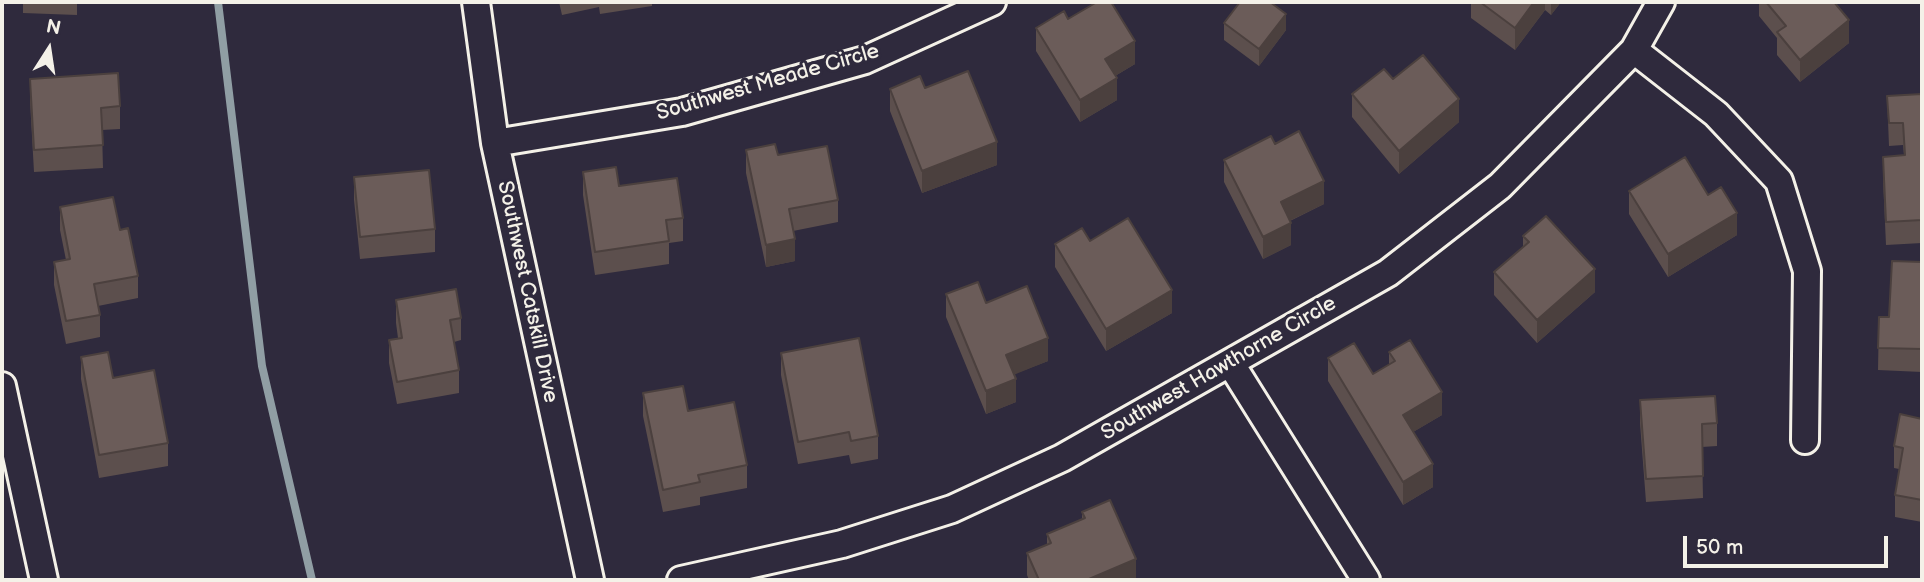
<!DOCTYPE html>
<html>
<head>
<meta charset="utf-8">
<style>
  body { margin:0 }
  #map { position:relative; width:1924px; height:582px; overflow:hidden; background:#2f2a3d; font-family:"Balsamiq Sans",sans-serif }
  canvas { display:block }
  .frame { position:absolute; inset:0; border:4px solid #f4f1e8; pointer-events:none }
  .north { position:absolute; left:14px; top:14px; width:70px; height:70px; -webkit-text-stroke:5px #2f2a3d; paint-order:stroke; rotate:12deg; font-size:19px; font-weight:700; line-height:28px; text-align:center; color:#f4f1e8 }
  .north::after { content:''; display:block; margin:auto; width:24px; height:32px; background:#f4f1e8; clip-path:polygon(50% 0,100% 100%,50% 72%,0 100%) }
  .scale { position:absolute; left:1683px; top:536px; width:205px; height:32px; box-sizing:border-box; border:4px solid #f4f1e8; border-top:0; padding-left:9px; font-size:21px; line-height:24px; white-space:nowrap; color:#f4f1e8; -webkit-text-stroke:5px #2f2a3d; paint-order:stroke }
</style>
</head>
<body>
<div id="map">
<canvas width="1924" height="582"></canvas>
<div class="frame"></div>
<div class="north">N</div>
<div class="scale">50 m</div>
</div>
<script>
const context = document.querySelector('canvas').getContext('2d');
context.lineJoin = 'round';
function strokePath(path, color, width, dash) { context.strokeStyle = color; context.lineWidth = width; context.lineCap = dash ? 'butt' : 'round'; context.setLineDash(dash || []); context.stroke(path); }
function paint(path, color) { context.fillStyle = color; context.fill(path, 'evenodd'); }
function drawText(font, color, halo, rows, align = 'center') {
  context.font = font + ' "Balsamiq Sans",sans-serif'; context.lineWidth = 6; context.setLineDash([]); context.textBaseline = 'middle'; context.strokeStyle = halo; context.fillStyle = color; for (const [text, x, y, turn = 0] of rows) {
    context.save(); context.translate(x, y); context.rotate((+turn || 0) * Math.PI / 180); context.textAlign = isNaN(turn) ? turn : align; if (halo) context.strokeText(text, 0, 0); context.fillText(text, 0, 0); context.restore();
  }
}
const stream = new Path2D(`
  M218,2L262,366L312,580`);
const street = new Path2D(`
  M476,2L495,143L590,580
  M1634,50L1716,114L1779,181L1807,271L1805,440
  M495,143L682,112L865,60L992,2
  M1231,364L1366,580
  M2,386L44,580
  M681,580L842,544L952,509L1062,458L1388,273L1500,186L1634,50L1661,2`);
const wall = new Path2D(`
  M23,2H77V15L23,13Z
  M559,2H652V6L600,14L599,7L562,15Z
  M1471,2H1561L1551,15L1545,10L1515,50L1471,18Z
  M1759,2H1834L1849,43L1800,82L1777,55V38L1759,16Z
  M1068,19L1135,64L1115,76L1117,100L1080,122L1036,51V28Z
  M1224,23L1286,30L1259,66L1224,40Z
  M30,79L120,106V129L102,130L103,168L34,172L30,101Z
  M1393,79L1459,122L1399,174L1352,117V94Z
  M925,88L997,165L922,193L890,111V89Z
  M1922,94V243L1886,245L1883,179V157L1904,155L1903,145L1889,146L1887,96Z
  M1275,144L1324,204L1290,221L1291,245L1263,259L1224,182V160Z
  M746,150L778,155L838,200V222L793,231L795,261L766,267L746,173Z
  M583,172L619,186L683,218V241L669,243V264L595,275L583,195Z
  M354,177L435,229V252L360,259L354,200Z
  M1629,191L1708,195L1737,235L1668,277L1629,214Z
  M60,207L120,230L138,276V298L98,306L100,315V337L66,344L54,285V262L66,260L60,230Z
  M1523,236L1595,292L1537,343L1494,295V272L1523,247Z
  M1090,241L1172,313L1106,351L1055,267V244Z
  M1922,262V372L1878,370L1879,317H1889Z
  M946,294L986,303L1048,361L1014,374L1016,402L986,414L946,317Z
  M396,300L461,318V340L454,342L459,370V393L397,404L389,363V340L398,338L396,323Z
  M1389,352L1442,415L1413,432L1433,487L1403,505L1328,381V358L1373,374L1389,365Z
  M781,353L878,436V459L851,464L849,455L798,464L781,375Z
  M81,357L113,378L168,443V466L99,478L81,379Z
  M643,393L688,411L747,465V488L700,497V505L663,512L643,416Z
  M1640,400L1717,423V446L1702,447L1703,498L1646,502L1640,423Z
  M1922,419V522L1895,517V495L1899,469L1894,468V446Z
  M1082,512L1136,580H1029L1027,575V553L1047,545V534L1082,519Z`);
const shadedWall = new Path2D(`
  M1534,2H1545V10L1515,50V28Z
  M1551,2H1561L1551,15Z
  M1286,14V30L1259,66V49Z
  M1849,20V43L1800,82V60Z
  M1135,41V64L1105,82V59Z
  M1117,78V100L1080,122V100Z
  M1459,99V122L1399,174V151Z
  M997,142V165L922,193V171Z
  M1324,181V204L1281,225V202Z
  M1737,213V235L1668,277V254Z
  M1291,223V245L1263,259V237Z
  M795,239V261L766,267V245Z
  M1595,269V292L1537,343V320Z
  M1172,290V313L1106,351V329Z
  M1048,338V361L1006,378V355Z
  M1016,379V402L986,414V391Z
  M1442,392V415L1403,438V415Z
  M1433,464V487L1403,505V482Z
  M1136,559V580H1089V579Z`);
const building = new Path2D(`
  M1097,2H1111L1135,41L1105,59L1117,78L1080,100L1036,28L1064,11L1068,19Z
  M1240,2H1270L1286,14L1259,49L1224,23Z
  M1480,2H1534L1515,28Z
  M1766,2H1834L1849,20L1800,60L1777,32L1786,26Z
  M1423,55L1459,99L1399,151L1352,94L1384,69L1393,79Z
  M968,71L997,142L922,171L890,89L920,76L925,88Z
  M118,73L120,106L101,108L103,145L34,150L30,79Z
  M1922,94V220L1886,222L1883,157L1905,155L1903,123H1889L1887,96Z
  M1299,131L1324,181L1281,202L1291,223L1263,237L1224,160L1271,136L1275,144Z
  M775,144L778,155L827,146L838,200L789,209L795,239L766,245L746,150Z
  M1685,157L1708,195L1721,187L1737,213L1668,254L1629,191Z
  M616,167L619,186L677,178L683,218L666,220L669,241L595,252L583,172Z
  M429,170L435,229L360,237L354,177Z
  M113,197L120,230L128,228L138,276L94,284L100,315L66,321L54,262L70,259L60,207Z
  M1546,216L1595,269L1537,320L1494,272L1529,242L1523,236Z
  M1128,218L1172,290L1106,329L1055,244L1082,228L1090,241Z
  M1892,261L1922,262V349L1878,348L1879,317H1889Z
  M978,282L986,303L1027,286L1048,338L1006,355L1016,379L986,391L946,294Z
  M456,289L461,318L450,320L459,370L397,382L389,340L402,338L396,300Z
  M859,338L878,436L851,441L849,432L798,442L781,353Z
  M1410,340L1442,392L1403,415L1433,464L1403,482L1328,358L1354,343L1373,374L1395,361L1389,352Z
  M108,352L113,378L154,370L168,443L99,455L81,357Z
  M683,386L688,411L734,402L747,465L698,475L700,482L663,490L643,393Z
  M1715,396L1717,423L1702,424L1703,476L1646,479L1640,400Z
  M1900,414L1922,419V500L1895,495L1903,448L1894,446Z
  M1110,500L1136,559L1089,579V580H1039L1027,553L1051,543L1047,534L1085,518L1082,512Z`);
const streetNames = [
  ["Southwest Meade Circle",768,83,-16],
  ["Southwest Catskill Drive",527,292,78],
  ["Southwest Hawthorne Circle",1219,369,-30]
];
strokePath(stream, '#909ea4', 8);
strokePath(street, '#f4f1e8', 32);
strokePath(street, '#2f2a3d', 26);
paint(wall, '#5c4f4d');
paint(shadedWall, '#4b403e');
paint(building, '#6b5c59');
strokePath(building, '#4b403e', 2);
drawText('21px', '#f4f1e8', '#2f2a3d', streetNames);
</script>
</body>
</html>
